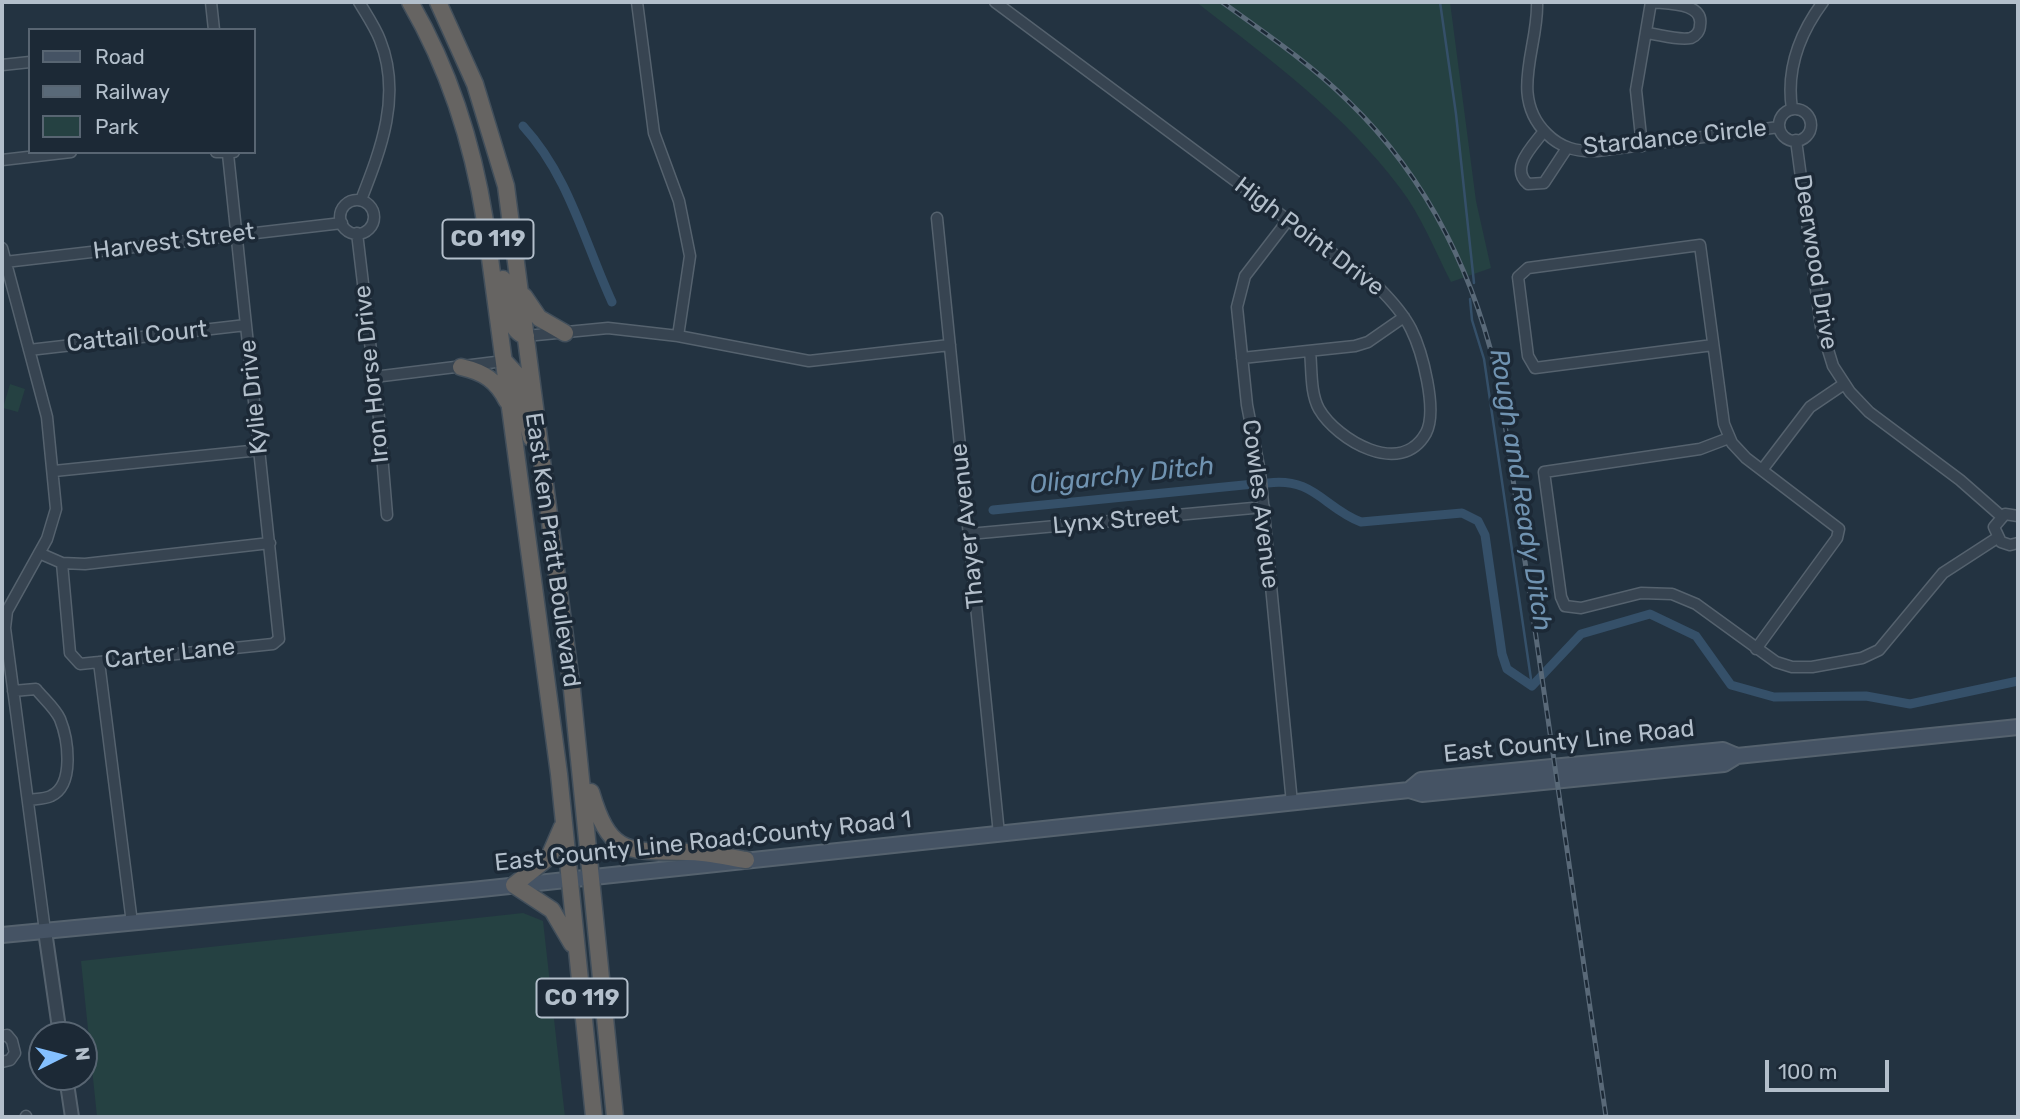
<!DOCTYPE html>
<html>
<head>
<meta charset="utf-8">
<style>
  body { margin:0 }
  #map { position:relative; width:2020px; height:1119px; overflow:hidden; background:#233341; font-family:Rubik,sans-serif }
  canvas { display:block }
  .frame { position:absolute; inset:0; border:4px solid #b3bfcb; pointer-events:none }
  .legend { position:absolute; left:28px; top:28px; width:228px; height:126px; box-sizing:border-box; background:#1c2936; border:2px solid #586572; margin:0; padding:9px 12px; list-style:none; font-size:21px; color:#b3bfcb }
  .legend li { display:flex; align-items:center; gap:14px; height:35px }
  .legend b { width:35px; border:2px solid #586572 }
  .north { position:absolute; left:28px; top:1021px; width:70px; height:70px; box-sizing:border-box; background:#1c2936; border:2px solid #586572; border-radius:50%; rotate:84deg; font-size:19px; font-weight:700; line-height:28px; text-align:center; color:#b3bfcb }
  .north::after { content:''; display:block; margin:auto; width:24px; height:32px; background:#84c0ff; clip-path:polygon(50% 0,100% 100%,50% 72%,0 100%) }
  .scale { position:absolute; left:1765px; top:1060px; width:124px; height:32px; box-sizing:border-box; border:4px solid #b3bfcb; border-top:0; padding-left:9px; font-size:21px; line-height:24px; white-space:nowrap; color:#b3bfcb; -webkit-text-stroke:5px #1c2936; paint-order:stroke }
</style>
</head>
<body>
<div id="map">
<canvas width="2020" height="1119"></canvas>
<div class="frame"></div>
<ul class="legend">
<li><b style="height:9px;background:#455364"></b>Road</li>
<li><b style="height:9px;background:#596978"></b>Railway</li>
<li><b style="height:19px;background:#254142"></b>Park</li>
</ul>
<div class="north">N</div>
<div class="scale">100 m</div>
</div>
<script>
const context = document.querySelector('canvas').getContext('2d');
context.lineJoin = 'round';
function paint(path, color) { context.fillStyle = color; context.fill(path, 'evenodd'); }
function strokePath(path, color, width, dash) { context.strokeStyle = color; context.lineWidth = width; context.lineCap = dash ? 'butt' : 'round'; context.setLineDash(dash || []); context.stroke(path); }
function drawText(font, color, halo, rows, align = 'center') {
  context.font = font + ' Rubik,sans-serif'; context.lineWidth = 7; context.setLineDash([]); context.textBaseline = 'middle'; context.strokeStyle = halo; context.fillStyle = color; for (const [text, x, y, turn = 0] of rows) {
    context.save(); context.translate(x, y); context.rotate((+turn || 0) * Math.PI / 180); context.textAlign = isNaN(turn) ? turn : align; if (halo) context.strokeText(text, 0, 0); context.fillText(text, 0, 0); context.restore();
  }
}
const green = new Path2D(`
  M1196,2H1450L1476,201L1491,268L1451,282C1435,251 1421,215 1400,188C1345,114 1268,58 1196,2Z
  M10,384L25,389L18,412L3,408Z
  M523,913L543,921L565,1117H97L81,961Z`);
const stream = new Path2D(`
  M1440,2L1456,114L1474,283
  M1470,299L1472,320L1484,359L1532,686`);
const canal = new Path2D(`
  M523,126C569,176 584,241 612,302
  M1268,483C1314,477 1324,508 1361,522L1462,513L1478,521L1485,535L1502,654L1507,669L1532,686L1581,634L1650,614L1696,636L1731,685L1774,697L1866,696L1910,704L2018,681
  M993,510L1254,484`);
const minor = new Path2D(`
  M211,2L214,30
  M359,2C366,14 375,27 380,40C402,95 381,149 361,200
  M637,2L654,133L679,201L690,256L678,336
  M995,2L1378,287C1390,299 1403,313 1411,329C1422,351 1438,410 1426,433C1401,478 1337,440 1319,409C1310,393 1312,369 1310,351
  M1537,2C1539,47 1508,96 1547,134C1561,148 1577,152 1597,151L1779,127
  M1646,33C1658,34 1678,41 1691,38C1696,36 1700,31 1700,25C1704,2 1666,4 1651,2
  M2,65L30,62
  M1792,109C1786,70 1800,33 1823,2
  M1779 125a16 16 0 1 1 32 0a16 16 0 1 1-32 0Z
  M1544,131C1533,146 1509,168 1528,184L1544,183L1567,148
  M1796,140L1821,327L1833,366L1850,392L1869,412L1960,480L2001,516
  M1642,146L1636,90L1651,2
  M216,152H234
  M2,160L71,152
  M340 217a17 17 0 1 1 34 0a17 17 0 1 1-34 0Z
  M937,218L999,834
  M1288,220L1245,276L1237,307L1247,405L1260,472L1292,803
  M357,233L379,418L387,515
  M2,248L47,417L56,509L47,539L7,611L5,628L45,931
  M5,262L342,223
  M526,336L608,328L678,336L809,361L950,345
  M1713,345L1535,368L1528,356L1518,277L1528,268L1700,245L1724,424L1732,443L1746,458L1839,529L1837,538L1756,649
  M29,350L246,325
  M1242,358L1355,346L1368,342L1404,317
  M374,377L504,361
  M1729,438L1700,449L1544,472L1561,597L1565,606L1581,608L1641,593L1672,594L1696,604L1776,662L1792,667H1812L1862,658L1879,650L1943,573L1997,538
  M1762,470L1810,407L1844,384
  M54,471L260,450
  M2018,516L2005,514L1994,527L2001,542L2010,545L2018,543
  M969,534L1264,507
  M39,553L62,563L85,564L270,543
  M62,563L70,653L80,664L273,644L279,639L228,154
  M99,662L132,923
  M13,691L36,689C43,698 55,708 60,719C68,739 75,785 51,796C45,799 35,799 29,800
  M2,1036L7,1035L12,1041L15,1053L10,1060L2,1062
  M26,1116V1117`);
const tertiary = new Path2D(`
  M45,931L60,1035
  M66,1077L72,1117`);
const secondary = new Path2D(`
  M1409,790L1421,780L1723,750L1737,756
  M2,935L472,890L1409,790L1422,794L1724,764L1737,756L2018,727`);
const trunk = new Path2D(`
  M410,2C449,69 473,145 485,221L559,774L594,1117
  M438,2L475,84L506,186L572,690L615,1117
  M503,279C506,296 506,331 526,336
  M524,296L539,318L565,333
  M505,362L516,374L531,438
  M461,367C484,372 497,381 507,401
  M591,792C610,856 627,851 687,852C707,852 727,857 746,860
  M562,827L549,857L514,885L552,910L572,944`);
const rail = new Path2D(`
  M1222,2C1265,33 1311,64 1348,101C1429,179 1478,281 1500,390L1606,1117`);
const shields = [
  [488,239,91],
  [582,998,91]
];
const shieldNames = [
  ["CO 119",488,239],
  ["CO 119",582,998]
];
const streetNames = [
  ["Stardance Circle",1675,138,-6],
  ["High Point Drive",1309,237,37],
  ["Harvest Street",174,242,-7],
  ["Deerwood Drive",1815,262,81],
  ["Cattail Court",137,337,-6],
  ["Iron Horse Drive",372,374,-96],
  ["Kylie Drive",254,397,-96],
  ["Cowles Avenue",1260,504,83],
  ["Lynx Street",1116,521,-5],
  ["Thayer Avenue",968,526,-96],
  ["East Ken Pratt Boulevard",552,550,82],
  ["Carter Lane",170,654,-6],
  ["East County Line Road",1569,742,-6],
  ["East County Line Road;County Road 1",703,842,-6]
];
const waterNames = [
  ["Oligarchy Ditch",1122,476,-6],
  ["Rough and Ready Ditch",1520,490,81]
];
paint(green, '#254142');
strokePath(stream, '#355069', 2.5);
strokePath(canal, '#355069', 9);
strokePath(minor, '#55626e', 13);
strokePath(tertiary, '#55626e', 16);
strokePath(secondary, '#55626e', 18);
strokePath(trunk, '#424f5b', 19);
strokePath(minor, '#374451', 10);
strokePath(tertiary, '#374451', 12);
strokePath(secondary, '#455364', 14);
strokePath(trunk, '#666462', 16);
strokePath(rail, '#596978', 5);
strokePath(rail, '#1c2936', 2.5, [8]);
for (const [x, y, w] of shields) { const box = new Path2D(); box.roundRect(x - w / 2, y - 19.5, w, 39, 5); context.fillStyle = '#1c2936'; context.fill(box); strokePath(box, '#b3bfcb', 2); }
drawText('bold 23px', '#b3bfcb', null, shieldNames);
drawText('24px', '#b3bfcb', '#1c2936', streetNames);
drawText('italic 26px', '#7093b1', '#1c2936', waterNames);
</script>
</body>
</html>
